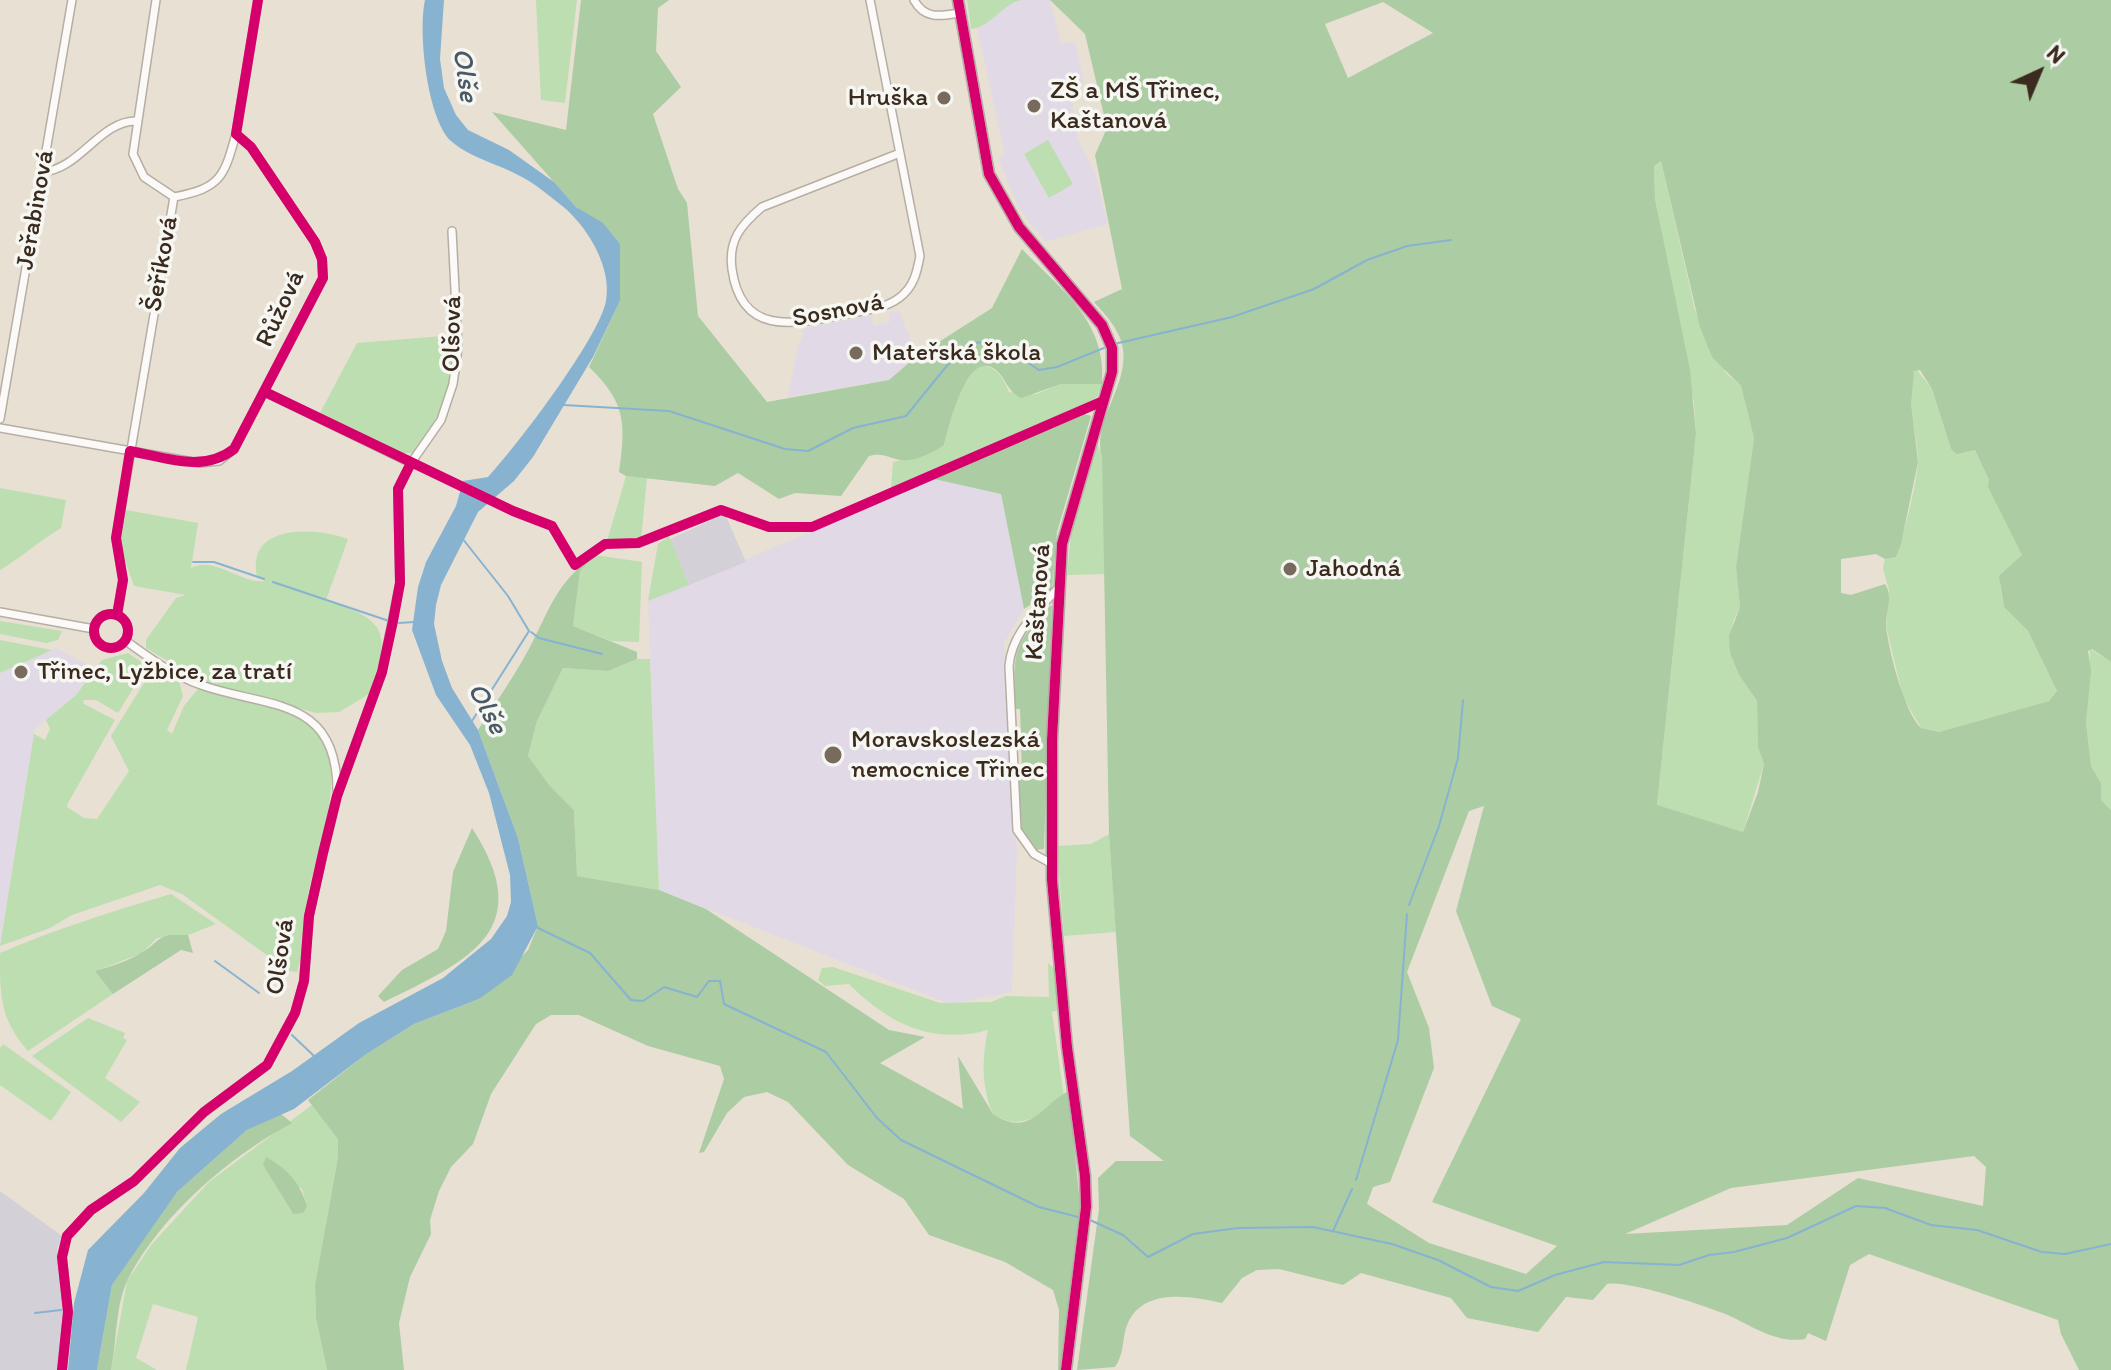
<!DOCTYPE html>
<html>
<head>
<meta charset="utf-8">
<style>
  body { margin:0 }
  #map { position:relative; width:2111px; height:1370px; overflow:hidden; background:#e8e0d2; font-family:Itim,sans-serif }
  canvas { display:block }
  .north { position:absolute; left:1999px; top:32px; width:80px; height:80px; -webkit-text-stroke:6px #f6f6f2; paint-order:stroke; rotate:44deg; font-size:22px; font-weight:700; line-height:32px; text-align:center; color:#3b2a1e }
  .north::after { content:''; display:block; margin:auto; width:28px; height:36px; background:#3b2a1e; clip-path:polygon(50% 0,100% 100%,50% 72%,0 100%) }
</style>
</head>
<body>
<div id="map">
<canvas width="2111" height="1370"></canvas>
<div class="north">N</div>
</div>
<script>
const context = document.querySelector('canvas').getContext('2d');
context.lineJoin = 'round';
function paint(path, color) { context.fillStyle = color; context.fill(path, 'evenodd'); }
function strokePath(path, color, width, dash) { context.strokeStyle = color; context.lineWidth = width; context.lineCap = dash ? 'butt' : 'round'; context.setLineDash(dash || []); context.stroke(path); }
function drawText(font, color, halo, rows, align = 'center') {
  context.font = font + ' Itim,sans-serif'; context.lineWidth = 7; context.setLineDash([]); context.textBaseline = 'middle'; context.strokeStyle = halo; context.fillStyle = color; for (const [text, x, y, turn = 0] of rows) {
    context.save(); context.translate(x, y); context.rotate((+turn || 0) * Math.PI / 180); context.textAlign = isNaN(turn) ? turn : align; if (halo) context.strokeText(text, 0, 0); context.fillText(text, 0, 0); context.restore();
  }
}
const built = new Path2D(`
  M1021,0H1050L1061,43L1075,42L1084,83L1070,87L1078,140L1095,172L1108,224L1045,242L1018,207L998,158L1005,156L977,28L1008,3Z
  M899,311L917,356L889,380L788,397L797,351L805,328L871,315L874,326L890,322L889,312Z
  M934,479L1001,494L1024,609L1004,643L1017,852L1012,992L950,1004L659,890L648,601Z
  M56,648L93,668L76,695L35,729L0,943V673Z`);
const industrial = new Path2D(`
  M725,514L746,562L689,585L670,539Z
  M0,1191L62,1236L57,1249L66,1316L57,1370H0Z`);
const green = new Path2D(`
  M536,0H577L565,103L541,100Z
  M967,0H1021C1001,5 991,27 971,29Z
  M1048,140L1073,184L1049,198L1024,154Z
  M1661,161L1695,310L1726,373L1741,386L1754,438L1736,567L1740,607L1733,622L1730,653L1739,675L1757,701L1758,746L1764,764L1743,832L1657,806L1696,434L1694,403L1655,198L1654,166Z
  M455,335C455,381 441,417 415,453H402L319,415L357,343Z
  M982,365C998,368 1003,378 1009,392L1036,394L1061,384H1102L1097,397L1083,407L891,488L893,462L931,453L944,445C951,422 960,376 982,365Z
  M1916,369L1932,389L1951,449L1961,453L1975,450L1989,480V487L2022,554L2000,585L2004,607L2028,631L2057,691L2049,701L1939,732L1921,728L1903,697L1886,626L1889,590L1883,568L1885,559L1896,557C1904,533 1917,485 1918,460C1918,437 1903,387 1916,369Z
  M1097,443L1102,458L1107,574L1067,575L1071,533Z
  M626,476L647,478L641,539L607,541Z
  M0,488L66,500L61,528C39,541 22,557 0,570Z
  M126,510L198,523L191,568C213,555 241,584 265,581L257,576C246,523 316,527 348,539L326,600C389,621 391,633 369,694L339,712L316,713L203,682L146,648V640L176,598L186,595L134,586L120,546Z
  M669,536L689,585L648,601L658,544Z
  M595,555L642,562L639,642L611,641L573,626L580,571Z
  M0,621L62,631L58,640L46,643L0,634Z
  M0,640L52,650L0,673Z
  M2090,649L2111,662V810L2101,800V783L2091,766L2086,722Z
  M128,653L144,664L145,669L118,713L96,700H83L84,704L115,720L68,803L67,807L84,818L97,819L129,771L111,736L154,667L179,681L183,696L167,730L172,734L184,706L198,689C228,696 260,700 288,711C359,736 324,831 311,881C303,911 307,944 297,972L289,971L182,894L160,885L72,915L50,928L0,946L34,734L45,740L50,729L46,720L76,695L102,660Z
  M637,659H650L659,890L577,876L574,810L550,786L528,756L537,721L563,668L608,671Z
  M1109,834L1116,932L1064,936L1057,846L1091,844Z
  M171,894L216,924L188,935L157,938L142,953L96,971L113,994L28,1051C0,1018 0,998 0,953C56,929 113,911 171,894Z
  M1048,963L1054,968L1058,1010L1052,1012L1064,1097C1042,1115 1020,1132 993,1114C981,1086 982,1058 988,1030C932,1045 889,1024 849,984L825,986L818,980L822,968L833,967L940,1003L991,1002L1006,996L1049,997Z
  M88,1018L125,1033L123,1038L127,1040L105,1078L140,1102L121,1122L32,1056Z
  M3,1044L71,1092L51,1121L0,1085V1048Z
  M312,1105L338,1138V1157L315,1285L316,1318L327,1370H186L198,1317L153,1304L136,1358L157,1370H111L127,1281L151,1245L209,1182ZM263,1165L302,1189L307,1206L293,1214Z`);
const forest = new Path2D(`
  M581,0H669L658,8L656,51L681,87L653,114L678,189L687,203L698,316L767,402L889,380L917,356L992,308L1022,249C1062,291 1107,321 1102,384H1061L1021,398C1005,390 1005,373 991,367C965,355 949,428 944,445C933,453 914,462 901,460C888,458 883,452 869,456L841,496L795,493L779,499L738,473L715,486L626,476L619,472C626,423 626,403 589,367L620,301V244L576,207L492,112L566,130Z
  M1050,0H2111V662L2092,649L2088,651L2091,671L2086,722L2091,766L2101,783V800L2111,810V1370H2079L2061,1334L2058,1320L1869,1254L1850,1265L1826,1341L1808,1333L1805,1339C1777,1344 1752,1326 1728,1315C1705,1306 1629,1280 1607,1284L1593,1300L1566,1297L1538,1332L1467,1318L1451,1298L1361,1273L1343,1285L1279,1269L1257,1270L1242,1278L1222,1303C1191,1296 1142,1287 1127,1325C1122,1339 1124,1355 1115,1367L1077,1370L1099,1209L1098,1178L1116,1161H1164L1130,1136L1109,834L1102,458C1091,420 1132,383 1122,344C1118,328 1105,314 1094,302L1122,289L1095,155L1107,128L1085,34ZM1383,2L1433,33L1348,78L1325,24ZM1661,161L1700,327L1712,357L1741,386L1754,438L1736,567L1740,607L1729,636L1730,653L1739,675L1757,701L1758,747L1764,764L1758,792L1743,832L1657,805L1696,434L1690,370L1655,199L1654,166ZM1920,370L1932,389L1951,449L1957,454L1975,450L1989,480L1988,487L2022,555L1999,576L2004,607L2028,631L2057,691L2049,701L1939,732L1921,728C1904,712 1889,651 1886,627C1885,613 1894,597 1885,584L1851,595L1841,593V559L1876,554L1885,559L1896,557L1901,544L1918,462L1911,403L1914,371ZM1484,806L1456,911L1492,1006L1521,1019L1432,1202L1557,1246L1526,1274L1429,1243L1367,1204L1373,1187L1390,1182L1434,1068L1429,1028L1407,972L1469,811ZM1974,1156L1986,1167L1983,1206L1858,1178L1787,1225L1625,1234L1731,1188Z
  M1084,414L1091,416L1057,532L1052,590L1024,609L1001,494L934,479Z
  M595,555L580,571L573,626L637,652V659L608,671L563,668L537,721L528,756L550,786L574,810L577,876L659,890L706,909L889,1030L925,1037L880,1063L963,1109L958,1056L993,1114C1031,1139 1043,1103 1069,1091L1080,1205L1063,1370H1058L1059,1310L1053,1290L1005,1262L929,1235L904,1199L848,1165L788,1102L767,1092L744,1097L727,1113L704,1152L699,1153L724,1079L720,1066L648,1046L579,1015H551L536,1024L491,1094L473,1144L451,1167L439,1191L430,1220L431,1234L410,1277L399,1323L404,1370H327L316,1318L315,1285L338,1157V1139L308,1100L365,1055L414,1024L479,999L528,950L538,926L518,838L478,730C496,702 516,674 531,645C551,606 557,582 595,555Z
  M1049,606H1052L1044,849L1036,850L1022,831L1017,774H1022L1020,709H1015C1014,653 1011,648 1049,606Z
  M472,828C538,930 470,960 384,1002L378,996L402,970L438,949L446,931L453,872Z
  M171,935H188L193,953L181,950L113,994L95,971C112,966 129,961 144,951C155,945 157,937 171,935Z
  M281,1114L292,1123C229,1157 161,1215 128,1279C115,1306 117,1341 111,1370H97L112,1285L153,1222L177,1192L247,1130Z
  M266,1157C288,1169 300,1183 307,1206L303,1213L293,1214L290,1209L263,1165Z`);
const water = new Path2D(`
  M425,0H444L440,59L444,88L456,115L468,130L509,150L554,182L576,207L603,223L620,244V301L593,357L533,457L514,481L478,512L441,585L436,605L434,624L442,661L452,688L478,730L518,838L538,926L512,975L479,999L414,1024L365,1055L294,1109L247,1130L177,1192L112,1285L97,1370H68L74,1303L88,1250L144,1193L180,1148L221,1114L292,1071L359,1023L443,978L491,939L507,916L511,902L510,875L489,793L470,745L436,695L412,630L418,587L426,562L456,506L463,481L488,477C516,447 599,338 606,301C612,268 589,230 566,209C552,198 537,185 522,177C499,164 470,158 451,141C427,118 418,32 425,0Z`);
const stream = new Path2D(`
  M1114,344L1232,317L1314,289L1367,260L1407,246L1451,240
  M564,405L669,411L785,449L808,451L853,428L906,416L954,357L974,343L996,341L1039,370L1057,367L1104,348
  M462,538L508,596L529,631L472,721
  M193,562H214L264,579
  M273,582L389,621
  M399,623L414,622
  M531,632L539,638L602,654
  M1409,905L1439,826L1458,758L1463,700
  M536,927L590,953L631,1000L643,1001L664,987L697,997L709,981H720L724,1004L826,1052L877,1118L901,1140L1039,1207L1078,1217
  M215,961L259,993
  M292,1035L314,1056
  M1356,1180L1398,1040L1407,914
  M1090,1220L1123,1235L1148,1257L1193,1234L1238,1228L1313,1227L1392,1244L1438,1260L1491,1287L1518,1291L1555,1275L1604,1262L1679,1265L1709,1255L1734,1252L1787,1238L1856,1206L1885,1208L1931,1225L1977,1230L2042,1252L2065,1254L2111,1244
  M1333,1231L1352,1189
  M35,1313L61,1310`);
const street = new Path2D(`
  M870,0L920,256C917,272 914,287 899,298C883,310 860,311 841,315C791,325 741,335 732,269C728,240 741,225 762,207L900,153
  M914,0C925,20 941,16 960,13
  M42,172C79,170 99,122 135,121
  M174,197C221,188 224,177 236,134
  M265,392L411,463
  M0,419L72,0
  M0,428L199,463L219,461L234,449L323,278L322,259L315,242L251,147L236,134L258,0
  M0,612L94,629
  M94 631a17 17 0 1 1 34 0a17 17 0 1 1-34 0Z
  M117,615L123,580L116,538L174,197L144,177L133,154L156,0
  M126,641C148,657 174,676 201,685C266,708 337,696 337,790
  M1052,864L1034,854L1017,830L1009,666C1012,632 1037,612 1059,587
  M62,1370L68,1312L62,1257L67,1236L91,1210L134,1181L204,1112L267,1065L295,1013L304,981L309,916L323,853L337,796L382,672L400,583L398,489L411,463L441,420L453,384L458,348L452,231`);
const secondary = new Path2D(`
  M958,0L989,174L1019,227L1102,325L1112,348V372L1062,544L1052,740V880L1067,1047L1085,1176L1086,1207L1066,1370`);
const cycleway = new Path2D(`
  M958,0L989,174L1019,227L1102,325L1112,348V372L1062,544L1052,740V880L1067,1047L1085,1176L1086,1207L1066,1370
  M265,392L513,511L552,526L575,565L605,544L638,543L721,510L769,527H812L1103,401
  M94 631a17 17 0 1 1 34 0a17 17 0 1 1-34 0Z
  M117,615L123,580L116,538L130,451C167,458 203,473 234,449L323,278L322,259L315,242L251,147L236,134L258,0
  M62,1370L68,1312L62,1257L67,1236L91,1210L134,1181L204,1112L267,1065L295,1013L304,981L309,916L323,853L337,796L382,672L393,621L400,583L398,489L411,463`);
const markers = [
  [944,98,8,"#786a5d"],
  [1034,106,8,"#786a5d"],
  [856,353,8,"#786a5d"],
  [1290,569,8,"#786a5d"],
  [21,672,8,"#786a5d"],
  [833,755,10,"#786a5d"]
];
const poiNames = [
  ["ZŠ a MŠ Třinec,",1050,91],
  ["Kaštanová",1050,121],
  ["Hruška",928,98,"right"],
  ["Mateřská škola",872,353],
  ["Jahodná",1306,569],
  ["Třinec, Lyžbice, za tratí",37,672],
  ["Moravskoslezská",851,740],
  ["nemocnice Třinec",851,770]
];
const streetNames = [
  ["Jeřabinová",36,210,-80],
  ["Šeříková",162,264,-80],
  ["Růžová",281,309,-65],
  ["Sosnová",838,311,-11],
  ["Olšová",453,334,-89],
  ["Kaštanová",1039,602,-86],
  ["Olšová",281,957,-82]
];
const waterNames = [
  ["Olše",464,75,82],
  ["Olše",486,709,62]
];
paint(built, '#e1dae6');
paint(industrial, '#d3d0d8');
paint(green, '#bcdeb1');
paint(forest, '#accca4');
paint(water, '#87b3d1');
strokePath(stream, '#87b3d1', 2);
strokePath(street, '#b5aea4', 10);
strokePath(secondary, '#b5aea4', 13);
strokePath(street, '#fcfaf8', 7);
strokePath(secondary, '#f6f2ed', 10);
strokePath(cycleway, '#d6006c', 10);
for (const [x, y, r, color] of markers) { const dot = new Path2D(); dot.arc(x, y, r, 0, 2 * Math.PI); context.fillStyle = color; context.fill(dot); strokePath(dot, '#f6f6f2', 3); }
drawText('26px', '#3b2a1e', '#f6f6f2', poiNames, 'left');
drawText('26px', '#3b2a1e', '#f6f6f2', streetNames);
drawText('italic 28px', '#495966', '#f6f6f2', waterNames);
</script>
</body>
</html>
